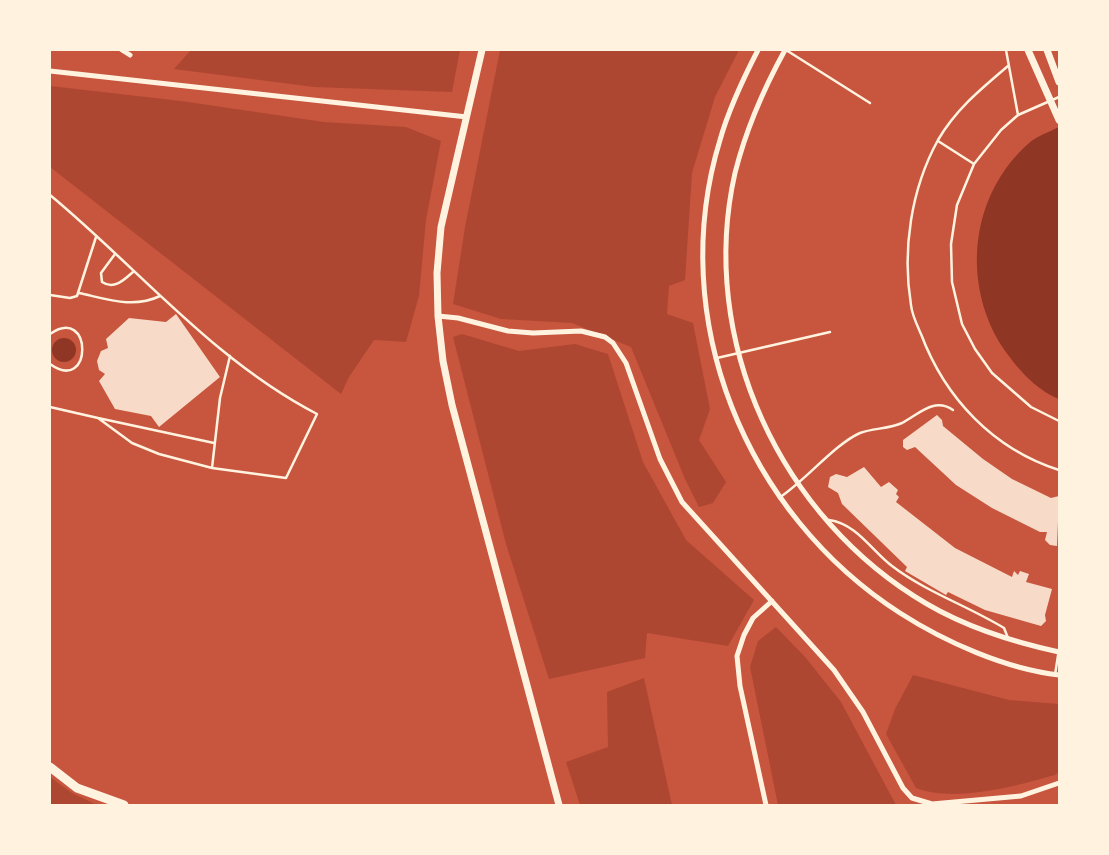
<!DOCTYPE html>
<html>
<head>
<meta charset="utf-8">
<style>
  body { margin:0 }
  #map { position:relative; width:1109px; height:855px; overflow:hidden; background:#c8553d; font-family:Ubuntu,sans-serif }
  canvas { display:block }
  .frame { position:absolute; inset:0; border:51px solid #fff3e0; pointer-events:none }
</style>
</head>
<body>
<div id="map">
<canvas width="1109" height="855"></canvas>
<div class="frame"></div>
</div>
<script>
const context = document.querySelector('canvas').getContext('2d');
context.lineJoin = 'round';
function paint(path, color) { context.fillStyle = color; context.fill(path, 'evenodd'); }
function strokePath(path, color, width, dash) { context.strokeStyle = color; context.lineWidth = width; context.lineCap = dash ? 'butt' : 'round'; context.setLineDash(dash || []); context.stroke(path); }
const green = new Path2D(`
  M191,50H460L452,92L314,87L174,69Z
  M500,50H739L715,97L692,173L685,280L669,286L667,314L693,323L710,409L699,440L726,482L713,503L699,507L685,479L631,347L572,323L501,319L453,304L465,227Z
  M50,86L181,101L324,122L406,127L441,141L426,220L419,296L406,342L374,340L349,377L341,394L50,167Z
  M462,334L519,351L575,344L608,354L643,462L686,540L754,600L728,646L647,633L645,658L549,679L506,544L453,337Z
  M776,627L806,658L841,702L896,805H778L750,667L758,641Z
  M913,675L1009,700L1059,704V772L1055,775C1015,786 956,803 916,788L886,734L895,709Z
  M644,678L672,805H580L566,762L608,747L607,692Z
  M50,777L72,793L97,805H50Z`);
const water = new Path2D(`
  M1059,127V399C1036,390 1017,368 1003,348C961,283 970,195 1029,143C1037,136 1049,132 1059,127Z
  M52 350a12 12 0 1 1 24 0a12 12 0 1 1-24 0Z`);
const building = new Path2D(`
  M176,314L220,377L159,427L151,416L115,409L99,381L105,374L99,370L97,361L101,351L108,348L106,339L129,318L166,322Z
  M937,415L942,420L943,426L983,459L1012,479L1051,498L1059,496L1057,546L1050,545L1045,540L1047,532H1040L992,508L956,485L915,447L907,450L903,447V440Z
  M864,467L881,487L889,482L898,490L896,494L899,497L896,502L955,548L1012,577L1014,571L1018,575L1020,571L1029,574L1026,582L1052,589L1045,615L1046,621L1041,626L985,610L948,592L946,595L905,571L907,567L842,504L838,493L828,487L830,477L836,474L847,477Z`);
const service = new Path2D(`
  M786,50L870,103
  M1006,50L1018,115
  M1008,66C982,88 956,109 938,140C911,189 902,250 911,305C912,315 917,325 921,334C945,398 993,449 1059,470
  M1059,97L1018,115L1001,130L974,164L957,205L951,244L952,282L962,324L975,349L992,373L1031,407L1059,421
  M938,141L974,164
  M50,195C138,268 214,361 317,414L286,478L212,468L159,454L132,443L98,418L50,407
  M115,254L101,273L102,282C114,290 124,280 133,272
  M79,293C107,299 133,309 160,296
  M50,295L70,298L77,296L96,237
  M50,334C93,304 93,395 50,364
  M717,358L830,332
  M98,418L214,443
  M212,468L220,398L230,356
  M779,498C805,481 835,444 860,433C873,428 889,429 902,423C919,414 934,397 953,410
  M829,520C857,524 871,550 892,566C926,592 968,606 1004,628L1008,638
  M1055,675L1059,649`);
const minor = new Path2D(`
  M122,50L130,55
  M758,50C743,79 729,108 720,140C665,319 746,514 900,613C945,642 1006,669 1059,675
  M785,50C763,90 746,129 735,173C697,340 781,519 927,604C968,628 1013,642 1059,652
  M50,71L467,117
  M438,316L458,318L508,331L533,333L581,331L605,337L613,343L626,363L660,459L682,502L834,670L863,712L903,788L912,798L932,804L1021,796L1059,783
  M766,805L740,686L737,656L744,635L753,618L772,601`);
const tertiary = new Path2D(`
  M482,50L441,227L437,273L438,316L443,361L452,405L559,805
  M1028,50L1059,120
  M1047,50L1059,82`);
const primary = new Path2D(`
  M50,767L77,788L124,805`);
paint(green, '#ae4732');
paint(water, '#8f3625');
paint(building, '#f7dbc8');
strokePath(service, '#fff3e0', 2.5);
strokePath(minor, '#fff3e0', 5);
strokePath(tertiary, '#fff3e0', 7);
strokePath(primary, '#fff3e0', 9);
</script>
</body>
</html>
